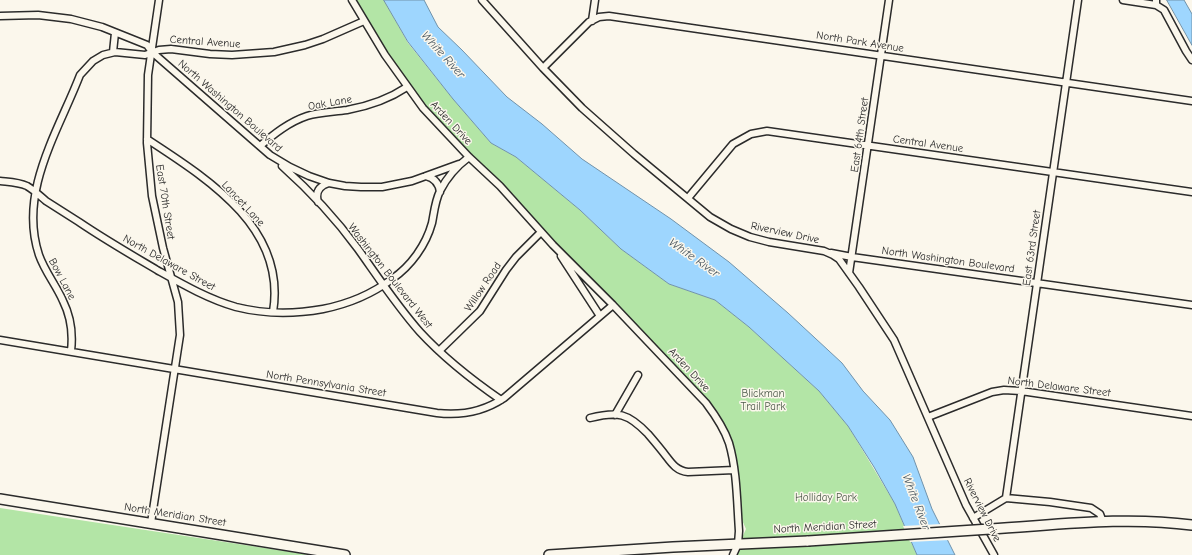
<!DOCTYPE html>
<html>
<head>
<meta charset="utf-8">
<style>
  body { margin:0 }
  canvas { display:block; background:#fbf7ec }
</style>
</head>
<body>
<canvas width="1192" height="555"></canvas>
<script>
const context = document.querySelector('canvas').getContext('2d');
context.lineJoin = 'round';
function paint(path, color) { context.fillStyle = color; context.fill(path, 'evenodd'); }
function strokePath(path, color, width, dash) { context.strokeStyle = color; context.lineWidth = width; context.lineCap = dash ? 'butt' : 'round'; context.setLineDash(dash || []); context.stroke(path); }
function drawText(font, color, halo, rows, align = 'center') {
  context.font = font + ' "Comic Neue",sans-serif'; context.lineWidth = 3; context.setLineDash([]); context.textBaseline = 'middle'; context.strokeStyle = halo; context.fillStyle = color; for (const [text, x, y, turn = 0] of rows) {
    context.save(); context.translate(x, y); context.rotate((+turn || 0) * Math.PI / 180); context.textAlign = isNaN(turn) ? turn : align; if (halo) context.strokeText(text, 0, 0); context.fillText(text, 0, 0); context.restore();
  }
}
const green = new Path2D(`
  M355,0H384L408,43L453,99L491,143L516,157L580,210L621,249L669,284L715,300L749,327L819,391L848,426L895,504L907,533L917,555H734L746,529L742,520L738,470L734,446L718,412L685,375L662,354L622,309L541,228L520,205L514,195C480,163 443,130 414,92C392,63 374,31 355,0Z
  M0,508L311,555H0Z`);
const water = new Path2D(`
  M384,0H424L438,27L462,50L507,97L542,124L582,159L671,219L729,262L788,313L842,363L863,391L890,420L913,457L932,509L955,555H917L895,504L874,467L848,426L819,391L749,327L715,300L669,284L621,249L580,210L516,157L491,143L453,99L408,42Z
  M1167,0H1184L1192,14V45Z`);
const pier = new Path2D(`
  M942,524L950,540L910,542L903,526Z`);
const minor = new Path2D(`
  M352,0L385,55L423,108L469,157L500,186L553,245L613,305L706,403C715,415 724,428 729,443C737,470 737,503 739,531L738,544L733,555
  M482,0L543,68L582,108L634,154L710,217L731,229L750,237L769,242L824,251L833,255L839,259L859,287L894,340L966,505L994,555
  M1123,0L1156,5
  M1156,0V5L1164,10L1186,51L1192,60
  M0,16L38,15L71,19L102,27L147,45L152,52L270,155L290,167L309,176L329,183L345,186L361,187H382L412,181L459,164
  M592,21L595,0
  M113,52L115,33
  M543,68L589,22L599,17L609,16L1192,101
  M147,139C208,179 287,228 273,312
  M260,146C274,134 289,122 307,116C320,112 333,112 347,110C369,106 389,99 407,87
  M282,166C310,191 336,219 358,249C378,277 397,306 420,332C444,358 472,380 501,400
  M426,176C434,178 439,183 440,192
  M0,181C9,182 18,182 27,186C34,190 40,196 46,201C57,208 68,215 79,222C104,239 130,254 157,270C182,284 208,299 236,307C264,314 295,314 323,309C348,304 372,294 392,279C411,266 426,245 432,223C434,213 435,201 440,191C447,177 457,166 469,157
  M688,198L733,144L751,134L767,131L1192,192
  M318,202C315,192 319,186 329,183
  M831,253L852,257L1192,305
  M561,256L600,316
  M849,273L889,0
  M0,340L437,413C462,416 483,412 504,398L613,305
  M71,351C73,334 71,317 63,301C56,285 45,272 39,255C18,192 58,132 80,75L93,61L103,55L115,52L145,55L159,50L171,49L210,54L232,55L274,52L305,45L323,39L364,21
  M439,351L480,311L506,270L516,257L541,232
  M615,415L638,375
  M928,417L992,392L1004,390L1021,391L1192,416
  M590,418C618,411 628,413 648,434C654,441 660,448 666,456C672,464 677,471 688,472L734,470
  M1006,498L1078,0
  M973,518L1006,498L1050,502L1091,508L1100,514L1103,522
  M151,523L180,335L178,302L163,248L152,196L147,143L148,75L159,0`);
const primary = new Path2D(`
  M0,499L345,555
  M990,529C1057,525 1125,516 1192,525
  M549,555L673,547L808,541`);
const primaryBridge = new Path2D(`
  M808,541L990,529`);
const streetNames = [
  ["Central Avenue",205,42,4],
  ["North Park Avenue",860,42,9],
  ["Oak Lane",330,103,-10],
  ["North Washington Boulevard",230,106,41],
  ["Arden Drive",451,123,47],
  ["East 64th Street",860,135,-82],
  ["Central Avenue",928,144,8],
  ["East 70th Street",165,202,81],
  ["Lancet Lane",243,204,47],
  ["Riverview Drive",785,233,12],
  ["East 63rd Street",1032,248,-82],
  ["North Washington Boulevard",948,260,8],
  ["North Delaware Street",169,263,29],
  ["Washington Boulevard West",390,276,52],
  ["Bow Lane",62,279,62],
  ["Willow Road",483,287,-56],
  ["Arden Drive",689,370,47],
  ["North Pennsylvania Street",326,384,9],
  ["North Delaware Street",1059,387,7],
  ["Riverview Drive",982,510,63],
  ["North Meridian Street",175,515,9],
  ["North Meridian Street",825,527,-3]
];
const parkNames = [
  ["Blickman",763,394],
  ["Trail Park",763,407],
  ["Holliday Park",826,498]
];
const waterNames = [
  ["White River",443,55,48],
  ["White River",694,258,35],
  ["White River",916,502,69]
];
paint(green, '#b3e5a6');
paint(water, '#9ed6fe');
strokePath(water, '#7092aa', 1);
paint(pier, '#fbf7ec');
strokePath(minor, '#2b2b2b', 9);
strokePath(primary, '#2b2b2b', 12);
strokePath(minor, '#fbf7ec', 6);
strokePath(primary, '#fbf7ec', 9);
strokePath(primaryBridge, '#2b2b2b', 12, []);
strokePath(primaryBridge, '#fbf7ec', 9);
drawText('11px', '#2b2b2b', '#fbf7ec', streetNames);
drawText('11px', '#4d5a4a', '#fbf7ec', parkNames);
drawText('italic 12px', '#485660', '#fbf7ec', waterNames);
</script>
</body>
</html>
